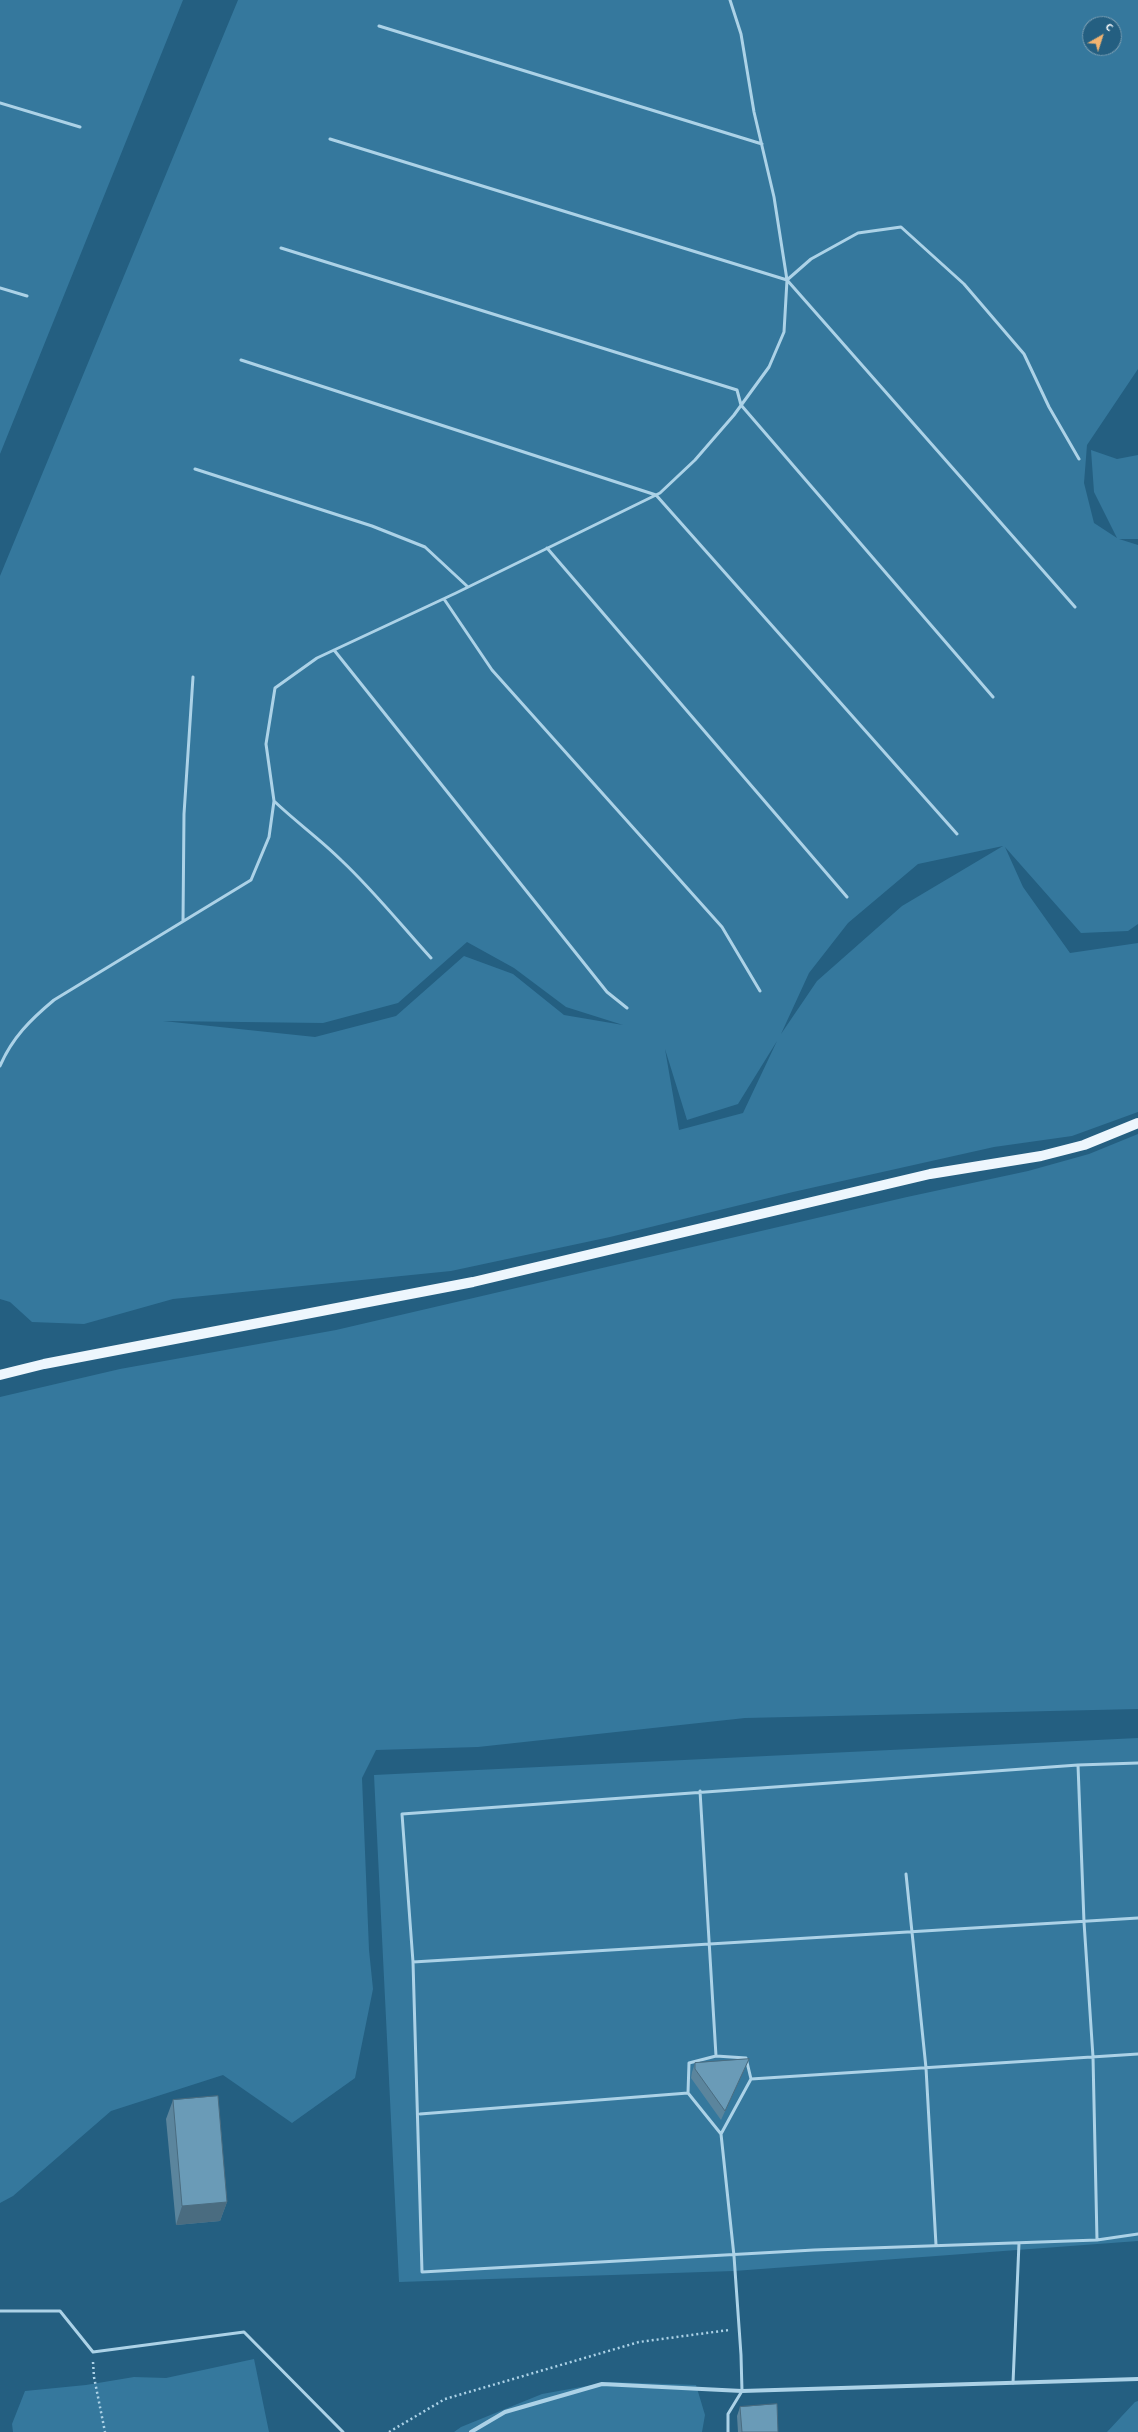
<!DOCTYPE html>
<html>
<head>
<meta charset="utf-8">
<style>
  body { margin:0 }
  #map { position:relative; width:1138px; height:2432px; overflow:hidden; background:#245f81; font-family:"Alegreya Sans",sans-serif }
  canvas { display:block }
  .north { position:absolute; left:1082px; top:16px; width:40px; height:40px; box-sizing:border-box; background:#245f81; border:1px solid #7c9fb3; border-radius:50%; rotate:39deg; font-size:11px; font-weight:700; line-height:16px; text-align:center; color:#fff }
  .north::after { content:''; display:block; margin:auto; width:14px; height:18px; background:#f1b370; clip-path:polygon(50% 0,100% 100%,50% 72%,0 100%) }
</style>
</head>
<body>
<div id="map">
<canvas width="1138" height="2432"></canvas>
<div class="north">С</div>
</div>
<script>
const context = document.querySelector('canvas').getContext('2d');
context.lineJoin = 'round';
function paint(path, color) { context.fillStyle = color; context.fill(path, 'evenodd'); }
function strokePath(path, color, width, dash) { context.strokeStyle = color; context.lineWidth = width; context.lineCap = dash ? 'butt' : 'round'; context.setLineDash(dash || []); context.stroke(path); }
const green = new Path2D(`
  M0,0H183L0,454Z
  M238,0H1138V369L1087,445L1084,483L1094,523L1117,538L1094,492L1091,450L1117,459L1138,455V539H1119L1138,545V924L1128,931L1081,933L1005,847L1023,887L1070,953L1138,943V1112L1072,1136L994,1147L793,1192L610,1237L451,1271L173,1299L84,1324L32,1322L10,1302L0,1299V576ZM1090,24H1114V48H1090ZM1003,846L902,906L817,981L781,1034L809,973L848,923L918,864ZM467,942L514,968L566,1007L623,1025L564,1015L513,974L464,956L396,1016L315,1037L163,1021L323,1023L398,1003ZM777,1041L743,1113L679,1130L665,1049L687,1120L738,1104Z
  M1138,1134V1709L745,1718L478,1747L376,1750L362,1778L369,1950L373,1989L355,2078L292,2123L223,2075L111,2111L13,2196L0,2203V1397L120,1369L336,1330L907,1197L1028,1171L1089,1154Z
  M1138,1738V2241L734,2271L399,2282L374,1775Z
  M254,2359L269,2432H13L12,2424L25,2391L86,2385L134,2377L166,2378Z
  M609,2382L696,2385L705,2415L702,2432H454L461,2427L542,2394Z
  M1138,2401V2432H1107L1135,2402Z`);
const path = new Path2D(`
  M93,2362L94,2377L105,2432
  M389,2432L445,2399L639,2342L729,2330`);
const service = new Path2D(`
  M379,26L762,144
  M0,103L80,127
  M330,139L787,280L1075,607
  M281,248L737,390L741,405L993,697
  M787,280L811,259L858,233L901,227L964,284L1024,354L1049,407L1079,459
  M0,288L27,296
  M241,360L656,495L957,834
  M195,469L372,526L425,547L468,587
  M547,548L847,897
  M444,599L492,670L722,927L760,991
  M334,650L607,992L627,1008
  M274,801C296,822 320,839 341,860C373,890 401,925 431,958
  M183,921L184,814L193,677
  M0,1066C12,1038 30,1020 54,1000L251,880L269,837L274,801L266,744L275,688L317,658L456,593L660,493L695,460L734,415L769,367L784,332L787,280L774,197L754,112L741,34L730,0
  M1138,1763L1078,1765L402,1814L413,1962L422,2272L814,2250L1097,2240L1138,2234
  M1078,1765L1084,1922L1093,2057L1097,2240
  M700,1791L716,2056L746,2058L751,2079
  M906,1874L926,2068L936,2245
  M413,1962L1138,1918
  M716,2056L689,2063L688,2093L721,2134
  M420,2114L688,2093
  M0,2311H60L93,2352L244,2332L343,2432
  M1013,2383L1019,2243
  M728,2432V2414L742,2391L741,2355L734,2256L721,2134L751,2079L1138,2054`);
const minor = new Path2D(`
  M471,2432L505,2412L602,2384L742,2391L1138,2379`);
const primary = new Path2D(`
  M0,1375L44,1364L473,1282L930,1174L1041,1156L1084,1145L1138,1123`);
const wall = new Path2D(`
  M749,2059L745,2068L721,2120L691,2078L692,2072L695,2063Z
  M173,2100L227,2202L220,2221L176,2225L166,2119Z
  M740,2407L778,2432H738L737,2416Z`);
const shadedWall = new Path2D(`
  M227,2202L220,2221L176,2225L182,2206Z`);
const building = new Path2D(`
  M749,2059L725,2111L695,2069V2063Z
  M218,2096L227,2202L182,2206L173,2100Z
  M777,2404L778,2432H742L740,2407Z`);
paint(green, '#35789d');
strokePath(path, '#acd2e7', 2.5, [2, 3]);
strokePath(service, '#acd2e7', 3);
strokePath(minor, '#acd2e7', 4);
strokePath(primary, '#edf6fd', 10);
paint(wall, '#5b859d');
paint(shadedWall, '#4a6c80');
paint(building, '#6a9bb7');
strokePath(building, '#4a6c80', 1);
</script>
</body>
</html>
